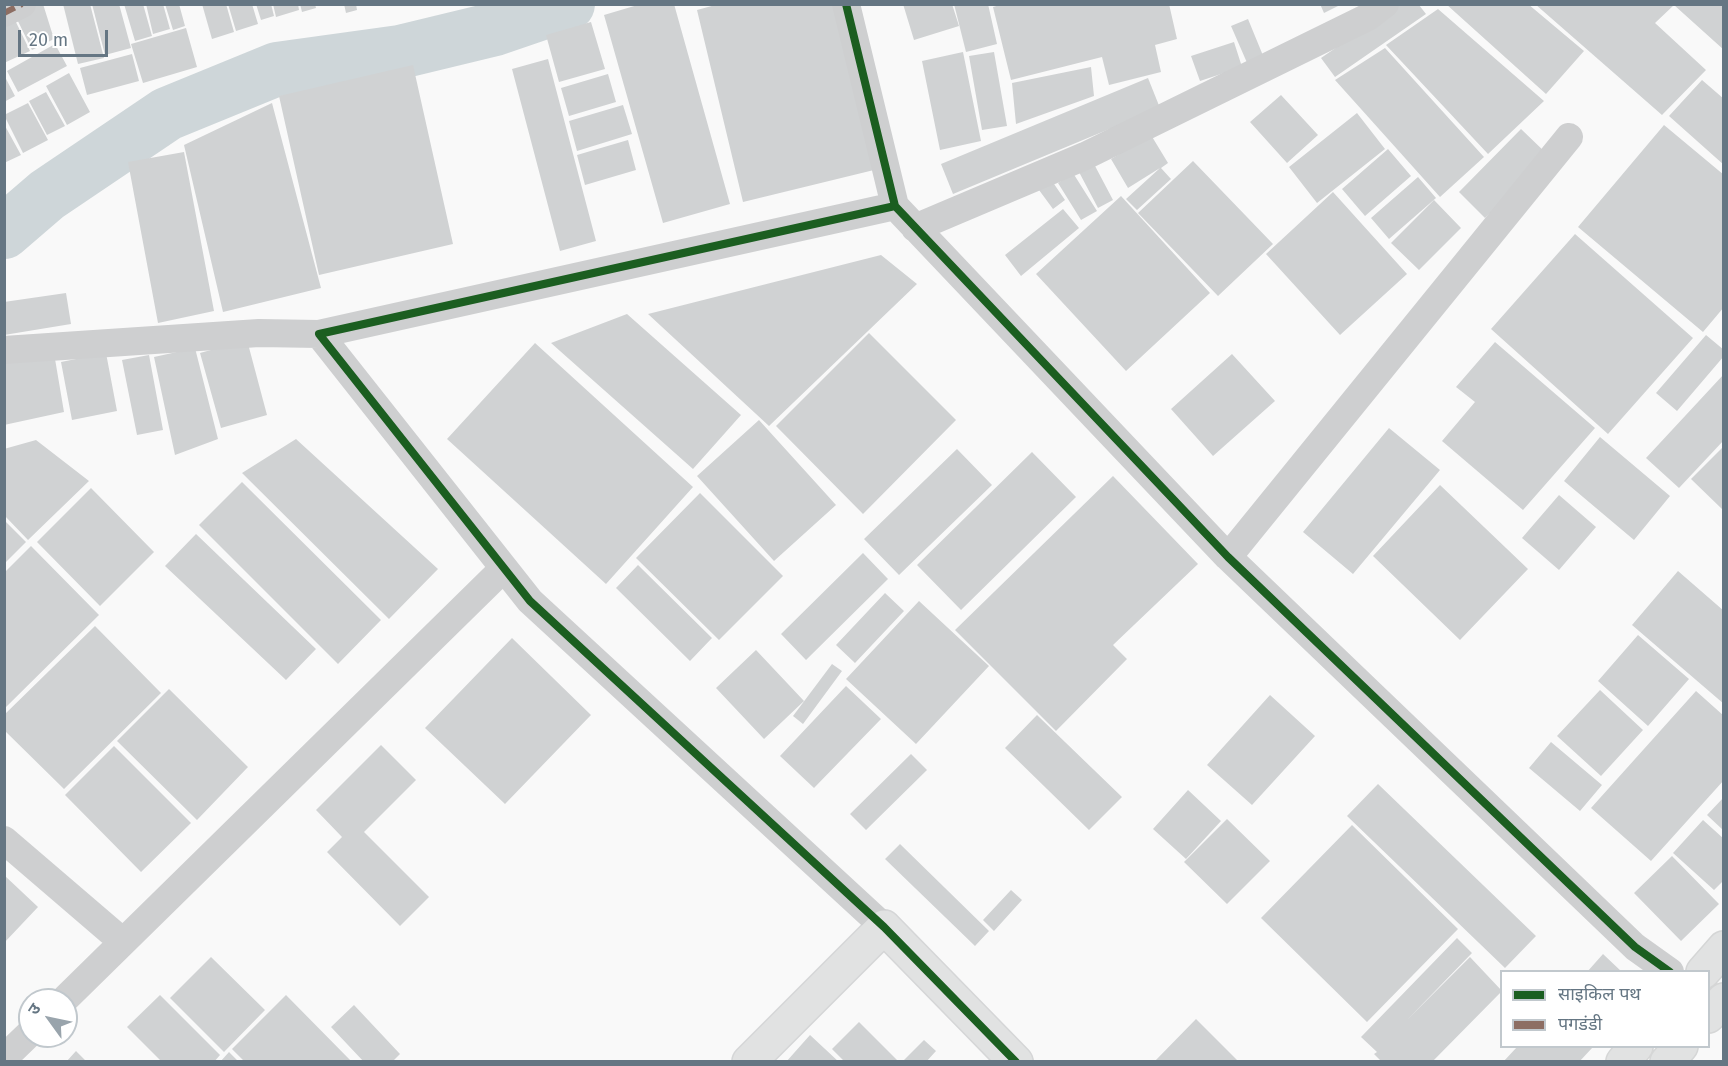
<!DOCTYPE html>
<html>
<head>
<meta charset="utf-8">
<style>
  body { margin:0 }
  #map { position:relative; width:1728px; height:1066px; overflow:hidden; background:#f9f9f9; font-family:"Fira Sans","Noto Sans Devanagari",sans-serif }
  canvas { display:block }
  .frame { position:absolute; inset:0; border:6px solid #657683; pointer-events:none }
  .legend { position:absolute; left:1500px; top:970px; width:210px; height:78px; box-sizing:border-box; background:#fff; border:2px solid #c1c8cd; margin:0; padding:8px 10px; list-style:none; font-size:18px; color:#657683 }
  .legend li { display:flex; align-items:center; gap:12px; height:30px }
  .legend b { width:30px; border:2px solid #c1c8cd }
  .north { position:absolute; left:18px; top:988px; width:60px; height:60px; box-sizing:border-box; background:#fff; border:2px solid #c1c8cd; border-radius:50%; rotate:303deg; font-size:16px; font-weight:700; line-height:24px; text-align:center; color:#657683 }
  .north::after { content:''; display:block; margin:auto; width:21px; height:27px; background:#99a4ac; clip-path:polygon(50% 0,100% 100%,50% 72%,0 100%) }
  .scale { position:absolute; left:18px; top:30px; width:90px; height:27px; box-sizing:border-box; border:3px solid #657683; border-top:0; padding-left:8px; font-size:18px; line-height:21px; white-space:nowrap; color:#657683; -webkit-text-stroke:4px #fff; paint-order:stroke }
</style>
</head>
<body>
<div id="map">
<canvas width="1728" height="1066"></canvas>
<div class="frame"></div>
<ul class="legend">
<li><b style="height:8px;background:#1b5e20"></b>साइकिल पथ</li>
<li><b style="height:8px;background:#8d6e63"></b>पगडंडी</li>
</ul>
<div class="north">उ</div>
<div class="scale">20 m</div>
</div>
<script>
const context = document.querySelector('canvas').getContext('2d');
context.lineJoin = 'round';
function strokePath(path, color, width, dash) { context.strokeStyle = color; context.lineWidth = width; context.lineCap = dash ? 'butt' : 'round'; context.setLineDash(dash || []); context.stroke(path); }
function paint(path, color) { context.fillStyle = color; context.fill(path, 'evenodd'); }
const river = new Path2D(`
  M4,232L47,195L167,114L277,69L400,52L495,29L568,4`);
const building = new Path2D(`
  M33,4H43L54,39L32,50L14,13Z
  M63,4H90L104,58L78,64Z
  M92,4H119L131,48L105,55Z
  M124,4H143L152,36L135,41Z
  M146,4H163L170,29L153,34Z
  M165,4H179L185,26L173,30Z
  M202,4H226L234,32L212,39Z
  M228,4H252L258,24L236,31Z
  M256,4H271L274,16L261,20Z
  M273,4H298L299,10L276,17Z
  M300,4H315L316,8L302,12Z
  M344,4H356L357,10L346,13Z
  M641,4H674L730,204L663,223L604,15Z
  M719,4H835L874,170L743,202L697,10Z
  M903,4H952L959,26L914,40Z
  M954,4H988L997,44L966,52Z
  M1003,4H1169L1177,39L1155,45L1161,72L1109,85L1102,57L1011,80L993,7Z
  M1320,4H1342L1324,13Z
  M1446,4H1528L1584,51L1546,94Z
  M1535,4H1722L1724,50L1674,5L1655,23L1706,70L1662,115Z
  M1398,5H1419L1426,14L1335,77L1321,58Z
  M1438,9L1544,101L1488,154L1386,45Z
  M12,14L30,51L4,63V17Z
  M1248,19L1264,58L1248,65L1231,26Z
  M591,22L605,69L559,82L546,35Z
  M186,28L197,67L143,83L131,44Z
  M1234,42L1242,67L1200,81L1191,56Z
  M55,44L67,66L18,92L7,71Z
  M1385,48L1484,157L1440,197L1335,80Z
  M963,52L981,141L940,150L922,61Z
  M994,52L1007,126L982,130L969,56Z
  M132,54L139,81L87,95L80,68Z
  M548,59L596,241L560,251L512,69Z
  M413,65L453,244L319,275L279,96Z
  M1091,67L1094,96L1016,124L1012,83Z
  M69,73L90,112L67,125L46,86Z
  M608,74L616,102L569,116L561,88Z
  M4,75L15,96L4,102Z
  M1148,78L1160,108L953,194L941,164Z
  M1702,80L1724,99V165L1669,116Z
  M46,92L65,126L47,135L29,101Z
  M1281,95L1318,135L1287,163L1250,122Z
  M28,103L48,140L23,153L4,115Z
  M272,103L321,288L223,312L184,145Z
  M623,105L632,134L577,151L569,121Z
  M1357,113L1385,149L1317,203L1289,167Z
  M4,124L21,155L4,163Z
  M1664,125L1724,175V307L1703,332L1578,227Z
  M1521,129L1547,154L1485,218L1459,192Z
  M1151,135L1168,163L1161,168L1171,179L1137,210L1126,199L1160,168L1128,188L1111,159Z
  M628,140L636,170L585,185L577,155Z
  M1388,149L1411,176L1365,216L1342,189Z
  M184,152L214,311L158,323L128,162Z
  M1193,161L1273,244L1218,296L1138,213Z
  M1094,164L1113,200L1098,208L1079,172Z
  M1073,173L1097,211L1081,220L1058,183Z
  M1418,177L1436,198L1389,239L1371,218Z
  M1052,181L1065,200L1053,209L1039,190Z
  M1333,192L1407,274L1340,335L1266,254Z
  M1121,196L1210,293L1126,371L1036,274Z
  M1434,200L1461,228L1419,270L1391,243Z
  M1063,209L1079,228L1021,276L1005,255Z
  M1575,234L1693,338L1608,434L1491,329Z
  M881,255L917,284L769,426L648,314Z
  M66,293L71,324L4,335V302Z
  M627,314L741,415L693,469L551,343Z
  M869,333L956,420L863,514L776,426Z
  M1706,335L1724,350V356L1677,411L1656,393Z
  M247,340L267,415L221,428L200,353Z
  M1495,342L1595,428L1523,510L1442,441L1475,402L1456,387Z
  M535,343L693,487L606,584L447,439Z
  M195,348L218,439L175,455L154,357Z
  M54,353L64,412L4,425V360Z
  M106,353L117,411L72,420L61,362Z
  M1232,354L1275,401L1213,456L1171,409Z
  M149,355L163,430L137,435L122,360Z
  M1724,374V440L1679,488L1646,458Z
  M759,420L836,505L774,561L697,476Z
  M1389,428L1440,470L1353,574L1303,532Z
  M1600,437L1670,496L1634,540L1564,481Z
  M296,439L438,569L389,619L242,473Z
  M36,440L89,481L28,540L4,515V449Z
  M1724,446V511L1691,479Z
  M957,449L992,485L899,575L864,539Z
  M1032,452L1076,497L961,610L917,565Z
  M1113,476L1198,564L1113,645L1127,659L1056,731L955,630Z
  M242,482L381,620L338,664L199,525Z
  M1440,485L1528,569L1460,640L1373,556Z
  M91,488L154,552L100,606L37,542Z
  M700,493L783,576L719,640L636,558Z
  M1559,495L1596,527L1559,570L1522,538Z
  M4,520L26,542L4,564Z
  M196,534L316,649L286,680L165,566Z
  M31,546L99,615L4,709V573Z
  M863,553L888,579L806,660L781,634Z
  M638,565L712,638L690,661L616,588Z
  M1678,571L1724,611V704L1632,625Z
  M885,593L904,611L855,663L836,645Z
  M919,601L989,666L916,744L846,679Z
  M95,626L161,693L64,789L4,730V715Z
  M1638,635L1689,679L1648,726L1598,681Z
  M512,638L591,715L505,804L425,728Z
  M756,650L804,701L764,739L716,688Z
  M832,664L842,671L803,724L793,716Z
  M846,686L881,719L814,788L780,756Z
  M169,689L248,767L197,820L117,741Z
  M1600,690L1643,730L1601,776L1557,736Z
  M1696,691L1724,716V780L1651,861L1591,808Z
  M1270,695L1315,736L1252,805L1207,765Z
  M1037,715L1122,797L1089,830L1005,748Z
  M1551,742L1602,785L1580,811L1529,768Z
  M381,745L416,780L364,832L429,897L400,926L327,852L342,837L316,810Z
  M114,746L191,823L141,872L65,795Z
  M911,754L927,770L866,830L850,814Z
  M1378,784L1536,936L1505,968L1347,816Z
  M1188,790L1221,821L1186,859L1153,829Z
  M1724,797V831L1707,815Z
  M1227,819L1270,861L1227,904L1184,862Z
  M1703,820L1724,839V880L1714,890L1673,853Z
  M1352,825L1458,929L1367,1022L1261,918Z
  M900,844L989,931L975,946L885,859Z
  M1672,856L1719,904L1681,941L1634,893Z
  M4,875L38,907L4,943Z
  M1011,890L1022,900L994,931L983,920Z
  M1457,938L1472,953L1407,1020L1470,957L1502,991L1432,1062H1382L1374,1054L1377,1052L1361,1037Z
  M1603,954L1622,972H1587Z
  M211,957L265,1010L224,1052L170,998Z
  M160,995L220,1055L214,1062H162L127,1027Z
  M286,995L352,1062H245L232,1049Z
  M354,1005L400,1054L392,1062H364L331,1027Z
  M1196,1019L1239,1062H1154Z
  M859,1022L899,1062H845L832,1049Z
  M810,1035L839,1062H786Z
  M924,1040L936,1051L926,1062H902Z
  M1517,1047H1593L1579,1062H1503Z
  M76,1051L87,1062H66Z
  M229,1052L239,1062H220Z`);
const street = new Path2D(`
  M846,4L895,206L1228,557L1635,947L1670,972
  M4,13L22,4
  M915,228L1085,156L1368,17L1385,4
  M4,350L259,333L319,334
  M1228,557L1569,137
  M4,840L123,942
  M884,927L530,601L319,334L895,206
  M64,1000L503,569
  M4,1058L30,1033`);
const secondary = new Path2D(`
  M749,1062L884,927L1016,1062`);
const highway = new Path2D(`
  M1703,972L1724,948
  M1708,1016L1724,1000
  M1623,1062L1636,1046
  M1667,1062L1681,1046`);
const quiet = new Path2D(`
  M4,13L22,4`);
const cycleway = new Path2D(`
  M846,4L895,206L1228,557L1635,947L1670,972
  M895,206L319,334L530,601L884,927L1016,1062`);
strokePath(river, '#ced6d9', 54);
paint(building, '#d0d2d3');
strokePath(secondary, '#d5d6d7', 36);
strokePath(highway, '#d5d6d6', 36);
strokePath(street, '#cecfd0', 28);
strokePath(secondary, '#e1e2e2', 33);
strokePath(highway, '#e1e2e2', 33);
strokePath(quiet, '#8d6e63', 6, [12, 6]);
strokePath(cycleway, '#1b5e20', 8);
</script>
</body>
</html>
